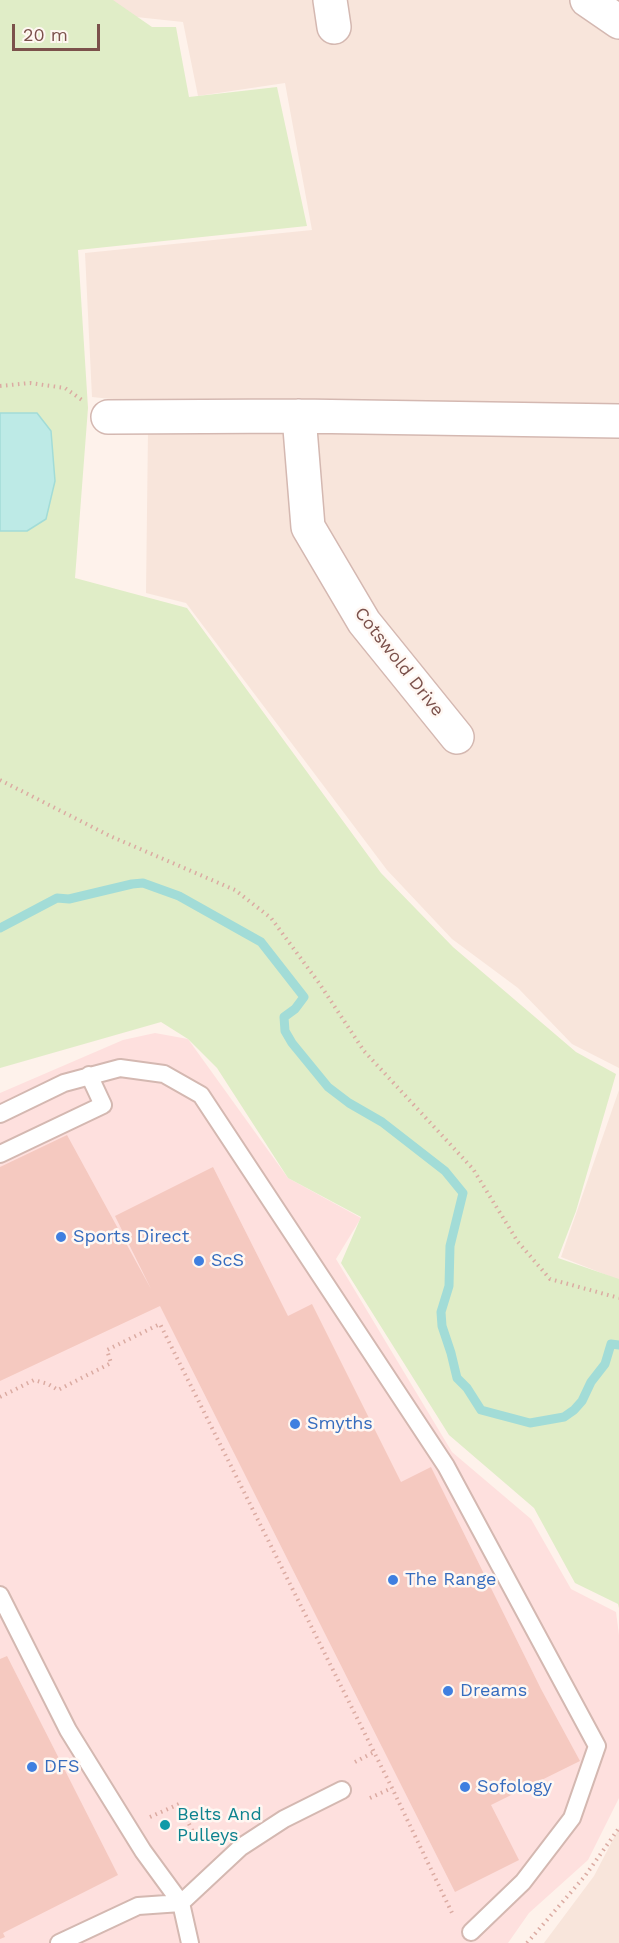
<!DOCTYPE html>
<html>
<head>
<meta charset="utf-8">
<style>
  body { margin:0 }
  #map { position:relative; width:619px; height:1943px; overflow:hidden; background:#fef2eb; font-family:"Work Sans",sans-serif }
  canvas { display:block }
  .scale { position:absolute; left:12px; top:24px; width:88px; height:27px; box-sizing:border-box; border:3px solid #7b514b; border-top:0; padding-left:8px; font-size:18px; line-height:21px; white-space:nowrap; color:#7b514b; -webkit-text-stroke:4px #fff7f2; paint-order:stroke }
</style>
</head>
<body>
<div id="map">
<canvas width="619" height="1943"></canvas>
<div class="scale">20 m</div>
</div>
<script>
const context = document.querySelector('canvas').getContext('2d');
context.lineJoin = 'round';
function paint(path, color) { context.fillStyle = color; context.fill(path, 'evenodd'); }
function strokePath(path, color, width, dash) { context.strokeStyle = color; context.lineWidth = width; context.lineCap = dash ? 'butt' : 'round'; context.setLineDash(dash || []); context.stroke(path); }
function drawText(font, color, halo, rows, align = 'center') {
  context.font = font + ' "Work Sans",sans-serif'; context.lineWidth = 5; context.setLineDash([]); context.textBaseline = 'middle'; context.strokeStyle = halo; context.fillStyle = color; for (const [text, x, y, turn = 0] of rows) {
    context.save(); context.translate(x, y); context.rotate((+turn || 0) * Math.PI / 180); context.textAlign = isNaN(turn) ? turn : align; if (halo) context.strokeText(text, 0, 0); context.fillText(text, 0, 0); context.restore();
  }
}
const residential = new Path2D(`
  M41,0H619V1068L572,1044L518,988L452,939L387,870L186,603L146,593L148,430L150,403L92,397L85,253L312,230L285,83L198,96L183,22L42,7Z
  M619,1090V1280L561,1257Z
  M619,1828V1943H544L594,1876Z`);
const commercial = new Path2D(`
  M155,1033L188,1039L288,1178L361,1218L336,1259L452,1452L531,1519L571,1589L616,1612L619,1635V1798L588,1860L529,1913L508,1943H0V1093L123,1040Z`);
const green = new Path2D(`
  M0,0H113L152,27H176L189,97L277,87L307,226L78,250L88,408L75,578L187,608L381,873L453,947L576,1052L616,1074L576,1211L558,1258L619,1279V1608L618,1604L575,1583L534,1508L449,1435L341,1263L361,1217L288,1178L217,1068L188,1039L161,1022L0,1068Z`);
const water = new Path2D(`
  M0,413H37L51,431L55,481L46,519L27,531H0Z`);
const stream = new Path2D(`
  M0,928L57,898L69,899L132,884L143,883L179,896L261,942L304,997L295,1009L284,1017L285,1031L292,1043L328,1087L349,1103L382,1122L445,1171L463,1193L450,1246L449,1286L441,1312L442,1326L451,1353L457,1378L467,1388L481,1410L530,1423L564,1417L574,1410L582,1401L591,1382L605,1364L611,1344L619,1345`);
const building = new Path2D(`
  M67,1135L151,1289L115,1216L213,1167L288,1316L312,1304L401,1482L431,1467L541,1689L580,1761L491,1805L519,1860L455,1892L160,1306L0,1381V1167Z
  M7,1656L118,1875L3,1933L5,1937L0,1939V1659Z`);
const path = new Path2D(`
  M0,386L30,383L65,388L82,400
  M0,780L110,836L235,890L271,918L319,983L364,1051L473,1169L518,1242L550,1279L619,1298
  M0,1397L34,1380L48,1384L58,1390L111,1363L107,1350L160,1324L392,1788L453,1915
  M355,1762L374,1752
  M370,1798L392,1788
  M150,1817L179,1804L198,1842
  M527,1943L585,1876L619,1828`);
const service = new Path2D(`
  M0,1114L64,1083L120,1068L164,1074L201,1095L446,1466L597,1746L572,1818L523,1882L471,1932
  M0,1154L103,1105L89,1075
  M0,1595L68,1730L143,1851L181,1903L190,1943
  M181,1903L241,1847L284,1819L342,1790
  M59,1943L138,1906L181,1903`);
const minor = new Path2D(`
  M330,0L334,27
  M587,0L619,22
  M299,416L308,527L364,622L457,737
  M108,417L299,416L619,421`);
const markers = [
  [61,1237,6,"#3f7fe0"],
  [199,1261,6,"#3f7fe0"],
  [295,1424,6,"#3f7fe0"],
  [393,1580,6,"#3f7fe0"],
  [448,1691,6,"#3f7fe0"],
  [32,1767,6,"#3f7fe0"],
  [465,1787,6,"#3f7fe0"],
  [165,1825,6,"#0f9aa8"]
];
const streetNames = [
  ["Cotswold Drive",399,662,52]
];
const shopNames = [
  ["Sports Direct",73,1237],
  ["ScS",211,1261],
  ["Smyths",307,1424],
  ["The Range",405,1580],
  ["Dreams",460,1691],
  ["DFS",44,1767],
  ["Sofology",477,1787]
];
const cultureNames = [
  ["Belts And",177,1815],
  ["Pulleys",177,1836]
];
paint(residential, '#f8e5db');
paint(commercial, '#fee0de');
paint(green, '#e0edc7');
paint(water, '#bdeae6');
strokePath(water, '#a2dcd7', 1.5);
strokePath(stream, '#a2dcd7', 9);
paint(building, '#f5c9c0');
strokePath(service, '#d4b8b1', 20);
strokePath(minor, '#d4b8b1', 36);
strokePath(path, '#dbaba2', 4, [1.5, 4.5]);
strokePath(service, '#fff', 16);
strokePath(minor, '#fff', 33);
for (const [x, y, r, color] of markers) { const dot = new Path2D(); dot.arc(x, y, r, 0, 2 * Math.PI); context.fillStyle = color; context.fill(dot); strokePath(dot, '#fff7f2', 2); }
drawText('18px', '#7b514b', '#fff7f2', streetNames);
drawText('18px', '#366cbe', '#fff7f2', shopNames, 'left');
drawText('18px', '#0d838f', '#fff7f2', cultureNames, 'left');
</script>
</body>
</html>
